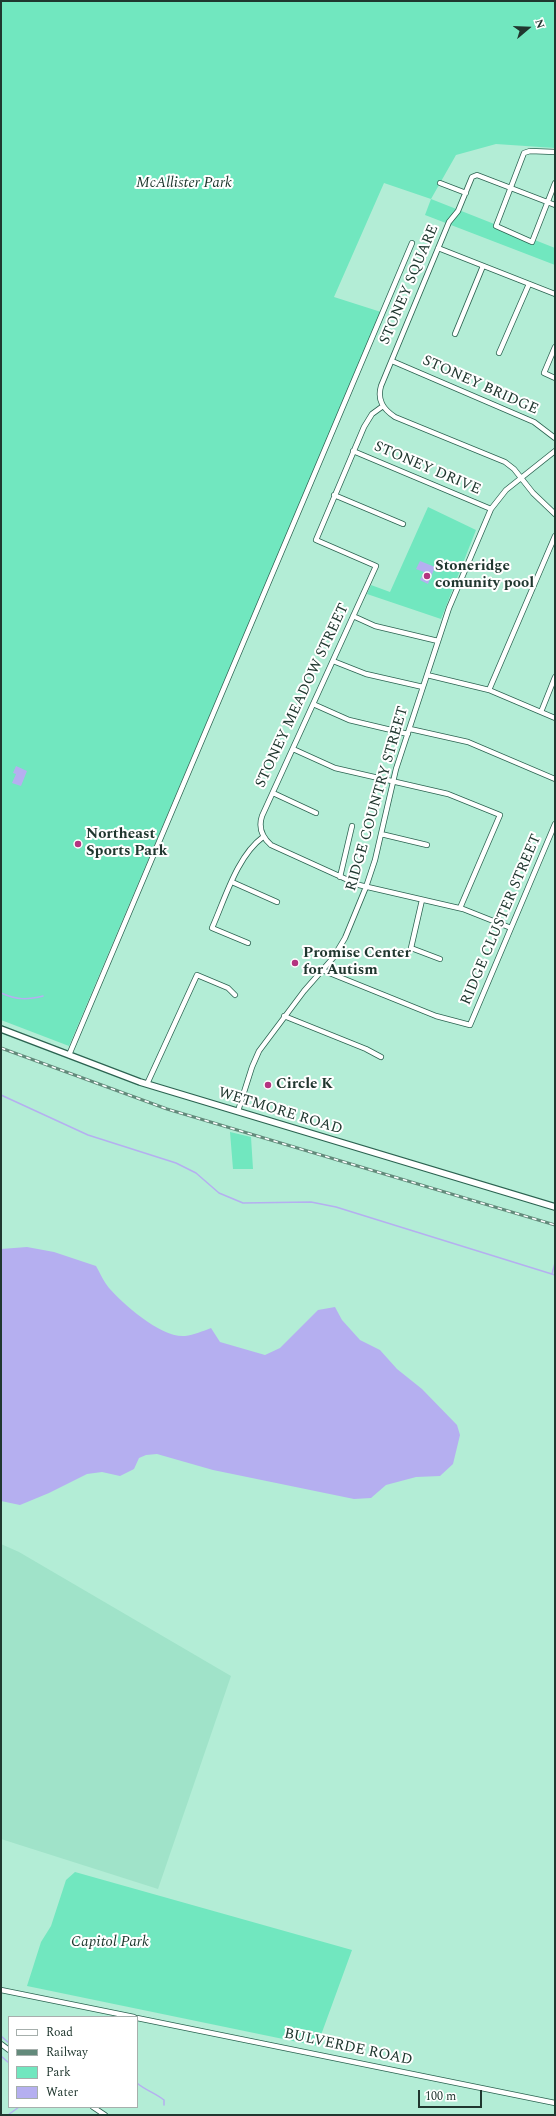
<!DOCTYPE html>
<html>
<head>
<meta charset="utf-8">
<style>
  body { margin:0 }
  #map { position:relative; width:556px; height:2116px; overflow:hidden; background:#b3edd6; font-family:Spectral,serif }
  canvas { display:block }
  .frame { position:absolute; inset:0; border:2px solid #20372f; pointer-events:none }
  .legend { position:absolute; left:8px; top:2016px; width:130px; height:92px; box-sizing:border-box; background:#fff; border:1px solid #a6afac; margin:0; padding:5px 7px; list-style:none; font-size:12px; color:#20372f }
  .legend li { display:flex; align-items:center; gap:8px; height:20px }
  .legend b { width:20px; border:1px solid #a6afac }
  .north { position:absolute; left:508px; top:8px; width:40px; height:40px; -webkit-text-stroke:3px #fff; paint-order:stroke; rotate:71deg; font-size:11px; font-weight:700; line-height:16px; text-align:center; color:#20372f }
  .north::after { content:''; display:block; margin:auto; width:14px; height:18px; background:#20372f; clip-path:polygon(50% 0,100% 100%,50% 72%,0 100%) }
  .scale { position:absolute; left:418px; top:2090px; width:64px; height:18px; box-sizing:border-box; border:2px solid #20372f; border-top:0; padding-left:5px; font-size:12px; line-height:14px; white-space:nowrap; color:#20372f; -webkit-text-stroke:3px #fff; paint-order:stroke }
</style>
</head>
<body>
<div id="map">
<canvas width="556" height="2116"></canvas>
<div class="frame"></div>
<ul class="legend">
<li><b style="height:5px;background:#fff"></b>Road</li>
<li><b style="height:5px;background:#638a7b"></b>Railway</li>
<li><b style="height:11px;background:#71e7bf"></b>Park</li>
<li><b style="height:11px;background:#b5aff0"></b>Water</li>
</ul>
<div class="north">N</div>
<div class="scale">100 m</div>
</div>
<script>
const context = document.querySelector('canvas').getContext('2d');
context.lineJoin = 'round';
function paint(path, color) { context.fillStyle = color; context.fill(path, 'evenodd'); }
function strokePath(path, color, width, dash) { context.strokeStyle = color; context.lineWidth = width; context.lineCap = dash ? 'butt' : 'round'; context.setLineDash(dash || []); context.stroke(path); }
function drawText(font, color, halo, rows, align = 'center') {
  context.font = font + ' Spectral,serif'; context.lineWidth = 4; context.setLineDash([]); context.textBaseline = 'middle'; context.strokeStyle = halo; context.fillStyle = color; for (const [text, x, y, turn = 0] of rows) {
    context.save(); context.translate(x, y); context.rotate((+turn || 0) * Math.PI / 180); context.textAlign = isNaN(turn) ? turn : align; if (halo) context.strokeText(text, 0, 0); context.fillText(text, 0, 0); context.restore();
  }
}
const built = new Path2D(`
  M1,1544L19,1552L231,1676L158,1889L1,1839Z`);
const green = new Path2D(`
  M1,1H555V148L496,144L456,155L431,199L555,248V265L425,215L431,199L384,183L334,297L381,312L69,1046L1,1020Z
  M428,507L476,530L441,619L367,594L371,585L390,592Z
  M230,1132L251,1137L253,1169H233Z
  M75,1872L352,1950L317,2046L27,1986L41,1942L51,1926L66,1880Z`);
const water = new Path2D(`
  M420,561L435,567L428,584L420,580L424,572L416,569Z
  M16,766L27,771L21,786L12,783L16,774L13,773Z
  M27,1247L54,1252L96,1266C100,1273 104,1282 109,1288C123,1304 161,1338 185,1336C194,1335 203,1331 211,1328L220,1342L265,1355L280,1348L318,1310L335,1307L342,1320L360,1340L380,1350L397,1369L422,1389L457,1425L460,1435L453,1464L440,1476L416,1477L386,1485L371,1498L354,1499L213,1470L157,1454L146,1455L139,1458L134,1469L120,1476L102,1472L87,1474L49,1493L20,1505L1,1501V1249Z`);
const stream = new Path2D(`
  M1,993C17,1000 27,1000 43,996
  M1,1095L88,1135L176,1163L196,1173L219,1193L243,1203L311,1202L336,1207L555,1275
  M552,1274L555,1263
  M1,2036L9,2043
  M1,2056L9,2063
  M137,2083C145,2090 155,2093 164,2100V2105
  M8,2115L19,2107`);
const minor = new Path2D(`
  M555,152L530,151L524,153L496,226L532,242L555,183
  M440,183L466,193
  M555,205L477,175L472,177L458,211L449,222L381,386C377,400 383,409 395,417L505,462L514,469L533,493L555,514
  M438,248L555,294
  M455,334L483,266
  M555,347L544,373L555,378
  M499,353L529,284
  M392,361L534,422L555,438
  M383,406L372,414L364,427L316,540L376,566L262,816C258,828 262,837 271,845L359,885L463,909L511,928
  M353,451L491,509
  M334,495L403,524
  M353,616L375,626L438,641
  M333,661L366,674L423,687
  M427,675L489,690L555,718
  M489,690L555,536
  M313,704L349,720L408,734
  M541,712L555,677
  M410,729L468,742L555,779
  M293,749L335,768L448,794L500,815L460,908
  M273,793L316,813
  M381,834L427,845
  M340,877L352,826
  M232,882L277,902
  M422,900L411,948L440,959
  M248,943L212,928C225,899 237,856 263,837
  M322,970L436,1016L470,1025L555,824
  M284,1016L366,1049L381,1057
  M69,1055L412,243
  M147,1084L197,975L228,988L235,995
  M238,1111L252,1067L259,1051L304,991L333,958L345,938L366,887L375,860L396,769L449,608L491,509L506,490L555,451
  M1,1990L134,2017
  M137,2018L555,2103
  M1,2044L9,2050
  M93,2107L105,2115`);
const major = new Path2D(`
  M1,1029L140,1082L555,1207`);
const rail = new Path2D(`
  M1,1048L167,1109L555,1225`);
const markers = [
  [427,576,4,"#b43480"],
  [78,844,4,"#b43480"],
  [295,963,4,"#b43480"],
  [268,1085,4,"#b43480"]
];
const parkNames = [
  ["McAllister Park",184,184],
  ["Capitol Park",110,1943]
];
const streetNames = [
  ["STONEY SQUARE",410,285,-67],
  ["STONEY BRIDGE",480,386,24],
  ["STONEY DRIVE",427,469,23],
  ["STONEY MEADOW STREET",303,696,-65],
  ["RIDGE COUNTRY STREET",378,799,-74],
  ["RIDGE CLUSTER STREET",502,920,-67],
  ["WETMORE ROAD",280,1112,17],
  ["BULVERDE ROAD",348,2048,12]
];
const poiNames = [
  ["Stoneridge",435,567],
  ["comunity pool",435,584],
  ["Northeast",86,835],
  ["Sports Park",86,852],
  ["Promise Center",303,954],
  ["for Autism",303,971],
  ["Circle K",276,1085]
];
paint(built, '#a0e3c9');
paint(green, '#71e7bf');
paint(water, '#b5aff0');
strokePath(stream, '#b5aff0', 1.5);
strokePath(minor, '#2c6351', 6);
strokePath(major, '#2c6351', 8);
strokePath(minor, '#fff', 4.5);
strokePath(major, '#fff', 5.5);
strokePath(rail, '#638a7b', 3);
strokePath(rail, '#fff', 1.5, [4.5]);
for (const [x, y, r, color] of markers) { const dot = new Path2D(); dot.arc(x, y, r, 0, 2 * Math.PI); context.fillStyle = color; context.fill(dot); strokePath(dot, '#fff', 1.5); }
drawText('italic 15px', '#1d372d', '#fff', parkNames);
drawText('15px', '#20372f', '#fff', streetNames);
drawText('bold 15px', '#20372f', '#fff', poiNames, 'left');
</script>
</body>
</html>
